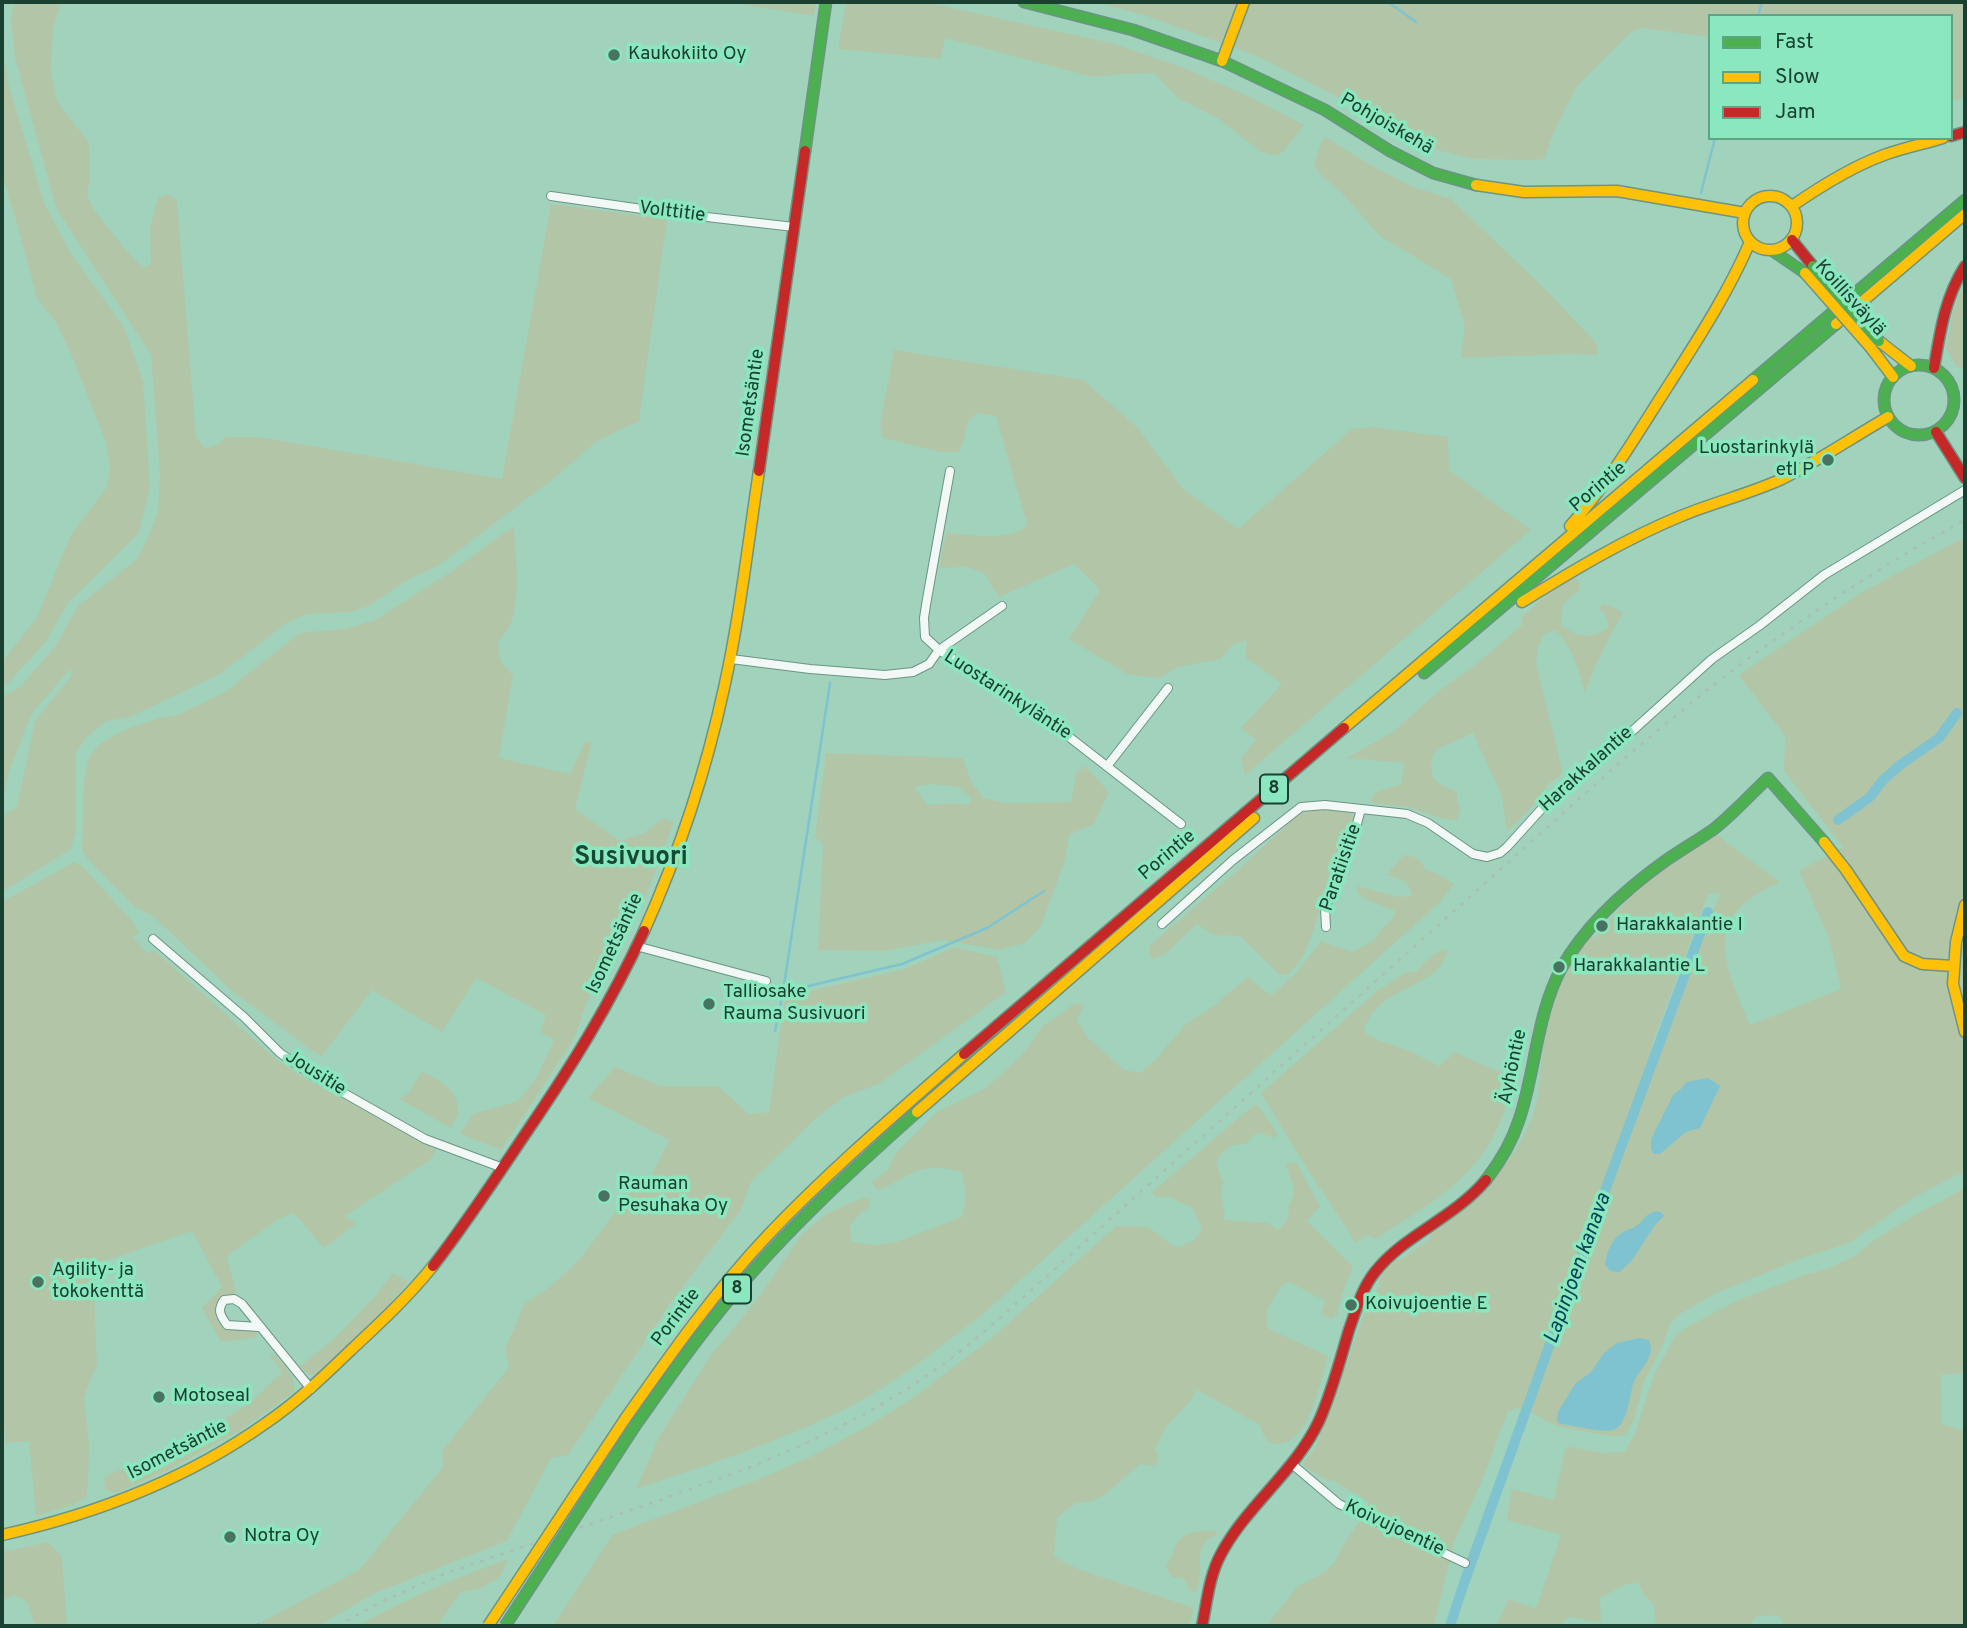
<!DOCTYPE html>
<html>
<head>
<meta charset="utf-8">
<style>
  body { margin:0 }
  #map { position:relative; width:1967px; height:1628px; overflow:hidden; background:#a0d2bc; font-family:Overpass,sans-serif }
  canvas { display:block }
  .frame { position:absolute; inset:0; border:4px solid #194030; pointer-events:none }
  .legend { position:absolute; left:1708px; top:14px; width:245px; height:126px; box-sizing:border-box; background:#8be7be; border:2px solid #5da485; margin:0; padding:9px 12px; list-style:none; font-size:21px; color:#194030 }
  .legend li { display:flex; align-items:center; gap:14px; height:35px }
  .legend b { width:35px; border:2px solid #5da485 }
</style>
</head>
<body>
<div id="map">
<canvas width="1967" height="1628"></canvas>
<div class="frame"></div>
<ul class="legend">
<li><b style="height:9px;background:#4caf50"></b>Fast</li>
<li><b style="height:9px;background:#ffc107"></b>Slow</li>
<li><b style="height:9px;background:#c62828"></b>Jam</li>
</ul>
</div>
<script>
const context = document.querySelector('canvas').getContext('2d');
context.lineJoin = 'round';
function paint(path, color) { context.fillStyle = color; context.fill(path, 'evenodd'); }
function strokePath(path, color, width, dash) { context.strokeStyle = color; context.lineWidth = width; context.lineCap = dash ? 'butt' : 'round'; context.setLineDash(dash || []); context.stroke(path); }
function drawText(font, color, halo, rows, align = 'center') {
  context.font = font + ' Overpass,sans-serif'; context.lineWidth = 7; context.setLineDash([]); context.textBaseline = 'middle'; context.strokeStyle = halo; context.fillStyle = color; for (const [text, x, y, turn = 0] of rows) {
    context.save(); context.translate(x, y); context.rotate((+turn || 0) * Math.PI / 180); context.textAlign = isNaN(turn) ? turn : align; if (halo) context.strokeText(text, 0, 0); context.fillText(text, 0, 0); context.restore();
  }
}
const green = new Path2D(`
  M14,2H61L53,28L51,72L57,101L89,143L90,179L87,195L94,210L130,255L143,268L151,264L150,228L158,198L168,194L177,201L196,437L205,448L219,444L225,437H259L502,479L551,204L667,219L639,421L597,441L557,476L438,566L407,580L369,606L351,612L307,614L288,622L220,674L130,717L106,721L87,737L76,752V831L71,849L2,892V815L17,807L35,721L72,675L70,669L31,715L10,769L2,800V697L20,687L57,644L77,607L137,559L149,535L158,511L160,476L151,355L56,208L15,57L11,18Z
  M729,2H816L814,16Z
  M846,2H925L1111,43L1187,69L1252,98L1304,125L1283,152L1276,156L1261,152L1219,119L1178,98L1154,73L1123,74L1093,77L945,38L941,59L838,49Z
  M1096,2H1965V97L1951,102V16H1710V37L1642,28L1631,32L1576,87L1551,138L1545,159L1533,160L1473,159L1430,148L1358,107L1257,56L1147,16Z
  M2,51L9,86L44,203L70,252L124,327L143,381L150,486L139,533L68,603L45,643L8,683L2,686V662L37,617L71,535L107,487L110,468L106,442L72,356L55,321L37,298L16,220L2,175Z
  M1325,137L1374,167L1413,187L1451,199L1550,294L1597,344V355L1567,354L1461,358L1465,326L1451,279L1380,236L1339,190L1323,177L1314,165L1321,143Z
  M1965,280V368L1957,367L1946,349L1952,315Z
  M894,350L1083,380L1139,429L1182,488L1238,529L1352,429L1373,427L1448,437L1449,470L1531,530L1245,775L1241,758L1256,740L1241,728L1282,684L1245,657L1247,640L1232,645L1221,659L1178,667L1160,678L1129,675L1069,639L1100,590L1074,564L999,597L984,573L967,567L939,568L946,533C967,534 1015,543 1027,524L996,416L977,413L968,421L964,439L959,452H940L883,438L880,425Z
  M514,526C515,556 521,591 512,620C510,628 502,636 498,643L500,660L513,676L499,758L570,774L585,742L592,741L575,809L620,841L644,833L663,818L674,822L644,902L588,999L574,1039L501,1150L460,1134L473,1114L518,1101L536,1079L554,1040L540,1032L546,1015L476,978L442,1032L372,990L321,1057L232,991L152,915L136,908L102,874L86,857L82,850L84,781L89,757L100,744L122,731L159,718L178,715L225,692L300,633L345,629L375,620L452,571Z
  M1965,537V1173L1955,1176L1913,1198L1849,1243L1800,1259L1714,1294L1680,1314L1671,1322L1661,1349L1644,1381L1634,1420L1627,1433L1620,1436H1609L1561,1427L1549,1423L1537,1415L1518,1408L1508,1411L1483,1478L1454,1542L1434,1626H1266L1298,1586L1325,1572L1334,1563L1345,1542L1365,1513L1369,1502L1332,1480L1328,1481L1304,1466L1303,1463L1315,1448L1329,1412L1368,1303L1380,1286L1379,1279L1387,1267L1396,1260H1401L1430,1239V1233C1447,1220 1465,1207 1480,1193C1503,1172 1526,1138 1535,1108C1540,1089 1540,1069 1543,1050C1548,1008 1564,972 1588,937H1596C1610,919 1627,902 1639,882L1712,830L1727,843L1780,882C1767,889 1749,897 1739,908C1708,943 1736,989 1750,1025L1841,989L1829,938L1799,871L1843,847L1784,771L1785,736L1739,675L1862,592ZM1720,893L1663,1047H1651L1708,894Z
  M1571,573L1580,583L1579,591C1563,603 1560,605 1562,626C1579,637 1589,640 1608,628C1608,620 1606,614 1599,609L1602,604L1613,607L1623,613C1608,639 1595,664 1585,693C1579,671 1572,645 1555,630L1545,634L1538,647L1536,663L1562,769L1560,776L1547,785L1536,803L1507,832L1502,796L1473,733L1436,750L1433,756L1431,766L1433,777L1438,783L1457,792V800L1461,811L1456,820L1444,819L1407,807L1371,803L1373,796L1379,791L1401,784L1404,763L1347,758L1394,731L1440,690L1474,666L1522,625V617L1567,575Z
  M826,753L963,758L971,781L983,798L1005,803L1071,802L1076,774L1085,766L1109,792L1094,824L1069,835L1065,860L1041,926L1025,943L998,950L943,940L884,951L818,950L823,844L815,837ZM931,784L958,787L972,799L968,805L953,803L927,805L915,787Z
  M1329,809L1348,812L1355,817C1343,847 1330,878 1320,909C1312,933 1308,958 1287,975L1279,974L1240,936L1213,935L1197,924L1164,955L1153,959L1149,954L1150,945L1231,876L1299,814L1313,810Z
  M1404,855C1416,856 1420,859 1425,869L1438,874L1454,884L1439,903L983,1314C941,1346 899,1381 851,1406C783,1441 709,1464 636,1489L659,1437L711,1355L756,1301L802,1234L826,1214L862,1198L870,1199V1206L861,1213L850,1225L852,1242L876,1245L896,1242L962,1217C967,1201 966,1188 961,1172C923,1160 911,1175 878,1191L871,1182L887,1171L896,1153L937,1112L986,1088L1021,1056L1044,1025L1076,1003L1084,1005L1077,1020L1087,1037L1124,1070L1140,1073L1155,1060L1186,1024L1215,1005L1248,977L1271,996L1298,971L1321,941L1352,952L1374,940L1382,928L1393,919L1395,911L1367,900L1358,893L1357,886L1399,897L1412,896C1409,880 1401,879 1387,875C1393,868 1397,861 1404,855Z
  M74,862L83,867L132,921L139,932L133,938L147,953L155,951L277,1060L303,1077L436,1150L430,1160L345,1216L356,1224L324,1248L294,1213L280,1218L227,1256L236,1293C219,1296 204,1318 226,1327C234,1330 245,1330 254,1332L257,1334L255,1338L221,1342L202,1308L222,1287L192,1231L88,1267L94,1290L97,1365L88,1386L84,1399L89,1442L88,1485L86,1498L73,1505L36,1516L29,1441L6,1443L2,1407V902Z
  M954,947L997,957L1006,992L879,1084L844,1097L816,1118L751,1182L740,1211L670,1304L568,1455L551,1458L507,1541L375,1593L318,1626H260L261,1622L359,1570L443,1467L442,1451L509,1367L505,1349L525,1303L550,1287L580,1259L632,1189L648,1182L669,1140L588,1098L615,1067L660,1086H718L749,1114L769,1112L785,997L905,969Z
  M1448,949C1439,993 1373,984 1364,1033L1380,1041L1410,1051L1439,1066L1455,1052L1510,1077C1508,1089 1507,1103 1503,1115C1481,1177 1428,1205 1376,1239L1368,1235L1356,1243L1306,1167L1261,1093L1377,991L1406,972H1416C1426,960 1433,952 1448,949Z
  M422,1071C438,1080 460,1090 458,1112C458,1117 453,1124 451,1128L399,1099L409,1093Z
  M1255,1104L1259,1107L1278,1134L1275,1138L1260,1133L1254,1135L1246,1144C1231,1143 1223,1150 1216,1162L1223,1183L1221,1193L1225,1215L1223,1220L1268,1223L1278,1230L1288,1219L1289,1204L1294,1196L1293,1185L1286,1166L1290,1162H1296L1320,1206L1307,1221L1353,1267C1347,1283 1339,1297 1338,1314L1331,1319L1321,1314L1325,1301L1289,1282L1281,1287L1267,1310V1328L1328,1356C1321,1381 1308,1447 1276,1444C1265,1443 1263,1434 1260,1425L1197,1390L1189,1403L1166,1427L1155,1449L1159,1460L1153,1466L1140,1464L1107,1493L1093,1501L1076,1503L1057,1518L1054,1557L1078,1569L1194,1608L1188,1626H551L555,1623L612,1535L754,1481L812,1456L868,1426L917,1395L994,1336L1116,1226L1148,1227L1172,1245L1179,1247L1194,1240L1202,1229L1193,1209L1168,1196L1161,1198L1154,1196L1152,1192Z
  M1965,1188V1373L1941,1375L1942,1424L1965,1431V1626H1785L1778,1615L1756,1617L1749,1626H1656L1654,1605L1644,1595L1638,1583L1627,1584L1600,1598L1601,1622L1589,1621L1570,1616L1560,1626H1496L1509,1599L1536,1609L1561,1535L1507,1520L1512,1489L1554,1500L1565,1449L1571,1447L1603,1453L1624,1452L1634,1436L1654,1375L1675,1336L1687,1327L1738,1300L1807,1274L1822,1271L1855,1256L1873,1241L1913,1216Z
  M393,1273L408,1282C381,1316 351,1349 317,1375H310L299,1367L337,1336L375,1296Z
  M271,1353C282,1361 297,1377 294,1392L239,1431L170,1469L116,1493L105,1489L104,1477L203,1433L251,1402L282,1372L269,1354Z
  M1214,1530L1218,1534C1214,1536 1207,1540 1204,1544C1195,1556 1206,1575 1195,1593L1188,1589L1187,1583L1182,1578H1172L1166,1567C1167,1564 1169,1561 1171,1558C1174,1552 1172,1552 1175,1547C1182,1531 1198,1531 1214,1530Z
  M48,1542L62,1557L67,1626H46L34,1624L28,1603L15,1595L2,1600V1552Z
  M508,1559L500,1577L482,1588L461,1592L437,1626H358C406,1598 456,1578 508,1559Z`);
const water = new Path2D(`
  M1708,1078L1720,1086L1700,1128L1686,1132L1660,1154H1654L1651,1149V1140L1655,1131L1673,1095L1682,1088L1686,1082Z
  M1656,1211L1661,1212L1664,1216L1655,1225L1631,1262L1619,1272L1611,1271L1605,1265C1606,1253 1612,1238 1623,1232C1629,1229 1634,1228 1639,1224C1645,1218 1647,1213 1656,1211Z
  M1640,1338L1649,1340C1650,1343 1651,1346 1651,1350C1650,1362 1637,1373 1633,1384C1630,1396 1627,1424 1615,1429C1605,1434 1572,1425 1560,1424L1557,1422L1558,1412L1575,1384L1591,1372L1604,1353L1617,1343Z`);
const stream = new Path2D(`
  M1388,2L1416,22
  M1758,16L1762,2
  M1701,193L1715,138
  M830,683L783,992L902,964L987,928L1044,891
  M775,1031L783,992
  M254,1626L259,1624`);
const canal = new Path2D(`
  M1838,820L1870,797L1883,780L1900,765L1939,738L1957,713
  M1450,1626L1463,1586L1603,1196L1708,912`);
const street = new Path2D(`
  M551,196L663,212L794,227
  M950,471L927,599L924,618L925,637L939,650L1037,712L1181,824
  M731,659L810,669L885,675L913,672L929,664L939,650L1002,606
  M1108,765L1168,688
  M1162,924L1233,860L1301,807L1325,805L1407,814L1428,823L1473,854L1487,857L1500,853L1507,847L1555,794L1570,786L1588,771L1712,659L1759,626L1824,575L1965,490
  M1326,927L1325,908L1352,842L1361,809
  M153,939L244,1017L280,1053L312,1075L425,1139L503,1168
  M636,946L766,981
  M259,1327L227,1325C220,1315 217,1310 224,1300L234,1299L242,1304L311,1389
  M1293,1465L1339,1504L1465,1563`);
const fast = new Path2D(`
  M1024,2L1133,30L1222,61L1325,110L1390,151L1433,173L1476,185
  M805,151L826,2
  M1773,251L1805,273
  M1884 400a35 35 0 1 1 70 0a35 35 0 1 1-70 0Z
  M1753,380L1965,200
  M1424,673L1836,324
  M1486,1180C1500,1162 1512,1142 1519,1120C1536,1070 1536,1015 1562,967C1586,925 1626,889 1665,861C1681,850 1698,840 1714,829C1733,814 1750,795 1768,778L1824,842
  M635,1426C666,1382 697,1338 731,1297C787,1229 852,1170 917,1112`);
const slow = new Path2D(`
  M1222,61L1244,2
  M1476,185L1524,192L1617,191L1745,213
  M1743 223a27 27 0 1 1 54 0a27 27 0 1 1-54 0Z
  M1792,206C1821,186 1851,167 1884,155C1903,148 1923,144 1943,138
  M1836,324L1965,214
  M1879,341L1911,366
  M1871,348L1893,377
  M1570,526C1609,483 1637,434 1668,386C1698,339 1728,293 1750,242
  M1522,602C1574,570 1625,539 1681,516C1715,502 1749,494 1782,479C1818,461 1853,437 1888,417
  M1344,728L1753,380
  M1824,842L1846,870L1904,956L1922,964L1953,966
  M1965,905L1956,942L1953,984L1965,1032
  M644,931C679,853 706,771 724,688C740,616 748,543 759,471
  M917,1112L1254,818
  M625,1419C670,1355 715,1291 769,1234C830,1170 898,1112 964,1054
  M2,1535C96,1514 187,1479 266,1423C297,1402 324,1376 351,1350C380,1323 408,1297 433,1266`);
const jam = new Path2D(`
  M1951,136L1965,132
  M1792,240L1813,266
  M1934,368C1940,332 1945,297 1965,266
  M1936,432L1965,478
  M759,471L805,151
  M964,1054L1344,728
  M433,1266C467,1222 497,1176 528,1130C573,1064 610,1004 644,931
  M1202,1626C1207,1602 1209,1576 1221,1554C1247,1505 1295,1472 1319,1421C1332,1392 1340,1360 1349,1330C1356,1310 1362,1288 1375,1272C1405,1234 1453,1219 1486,1180`);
const rail = new Path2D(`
  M337,1626L383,1601L441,1575L649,1504L751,1467L805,1444L863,1415L910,1387L956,1355L999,1319L1619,763C1657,731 1696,698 1736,668C1809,613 1885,564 1965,520`);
const fastBridge = new Path2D(`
  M1813,266L1879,341
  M505,1626L635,1426`);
const slowBridge = new Path2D(`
  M1805,273L1871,348
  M488,1626L625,1419`);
const markers = [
  [614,55,7,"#487361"],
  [1828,460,7,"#487361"],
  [1602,926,7,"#487361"],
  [1559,967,7,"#487361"],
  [709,1004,7,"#487361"],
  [604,1196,7,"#487361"],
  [38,1282,7,"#487361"],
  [1351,1305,7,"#487361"],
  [159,1397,7,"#487361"],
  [230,1537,7,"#487361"]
];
const shields = [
  [1274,789,28],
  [737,1289,28]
];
const shieldNames = [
  ["8",1274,789],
  ["8",737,1289]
];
const poiNames = [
  ["Kaukokiito Oy",628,55],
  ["Luostarinkylä",1814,449,"right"],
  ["etl P",1814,471,"right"],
  ["Harakkalantie I",1616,926],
  ["Harakkalantie L",1573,967],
  ["Talliosake",723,993],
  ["Rauma Susivuori",723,1015],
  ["Rauman",618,1185],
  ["Pesuhaka Oy",618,1207],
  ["Agility- ja",52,1271],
  ["tokokenttä",52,1293],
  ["Koivujoentie E",1365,1305],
  ["Motoseal",173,1397],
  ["Notra Oy",244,1537]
];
const streetNames = [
  ["Pohjoiskehä",1386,125,30],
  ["Volttitie",672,213,7],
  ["Koillisväylä",1849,299,48],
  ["Isometsäntie",752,403,-82],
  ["Porintie",1599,488,-40],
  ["Luostarinkyläntie",1007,696,33],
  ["Harakkalantie",1587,770,-42],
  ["Porintie",1168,856,-40],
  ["Paratiisitie",1342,868,-71],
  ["Isometsäntie",616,944,-65],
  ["Äyhöntie",1514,1067,-78],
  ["Jousitie",315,1074,32],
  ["Porintie",677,1318,-53],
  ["Isometsäntie",178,1451,-27],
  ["Koivujoentie",1394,1529,25]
];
const waterNames = [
  ["Lapinjoen kanava",1579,1269,-70]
];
const districtNames = [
  ["Susivuori",631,859]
];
paint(green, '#b2c6a7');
paint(water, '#7fc3d0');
strokePath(stream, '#7fc3d0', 2.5);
strokePath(canal, '#7fc3d0', 10);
strokePath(street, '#6b9484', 10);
strokePath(fast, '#6b9484', 13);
strokePath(slow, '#6b9484', 13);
strokePath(jam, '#6b9484', 13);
strokePath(street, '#f1f8f5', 8);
strokePath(fast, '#4caf50', 10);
strokePath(slow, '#ffc107', 10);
strokePath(jam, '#c62828', 10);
strokePath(rail, '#aebcb6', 2.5, [3.5, 7]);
strokePath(fastBridge, '#6b9484', 13, []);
strokePath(slowBridge, '#6b9484', 13, []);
strokePath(fastBridge, '#4caf50', 10);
strokePath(slowBridge, '#ffc107', 10);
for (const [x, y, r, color] of markers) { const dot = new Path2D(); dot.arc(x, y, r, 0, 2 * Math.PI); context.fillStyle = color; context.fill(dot); strokePath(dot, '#8be7be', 2.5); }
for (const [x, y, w] of shields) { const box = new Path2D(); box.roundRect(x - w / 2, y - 14.5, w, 29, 5); context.fillStyle = '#8be7be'; context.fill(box); strokePath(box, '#194030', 2); }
drawText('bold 18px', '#194030', null, shieldNames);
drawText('19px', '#194030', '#8be7be', poiNames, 'left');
drawText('19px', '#194030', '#8be7be', streetNames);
drawText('italic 21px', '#004659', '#8be7be', waterNames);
drawText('bold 26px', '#164834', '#8be7be', districtNames);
</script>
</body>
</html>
